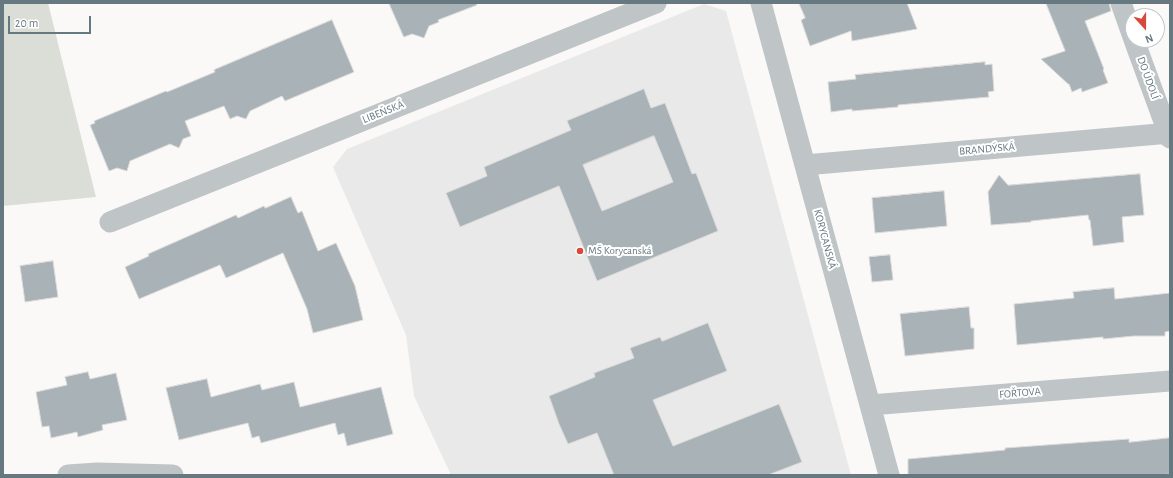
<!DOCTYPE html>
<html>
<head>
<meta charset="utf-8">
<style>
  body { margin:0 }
  #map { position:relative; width:1173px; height:478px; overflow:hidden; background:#faf9f8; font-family:"Alegreya Sans",sans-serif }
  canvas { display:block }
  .frame { position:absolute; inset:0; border:4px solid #667980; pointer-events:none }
  .north { position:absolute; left:1125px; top:8px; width:40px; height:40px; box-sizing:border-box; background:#fff; border:1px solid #c2c9cc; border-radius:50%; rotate:159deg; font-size:11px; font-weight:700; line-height:16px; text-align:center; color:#667980 }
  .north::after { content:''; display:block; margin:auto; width:14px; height:18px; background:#d64a3b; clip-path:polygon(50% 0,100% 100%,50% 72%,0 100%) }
  .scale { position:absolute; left:8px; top:16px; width:83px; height:18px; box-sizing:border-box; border:2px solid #667980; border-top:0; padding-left:5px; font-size:12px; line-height:14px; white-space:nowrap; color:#667980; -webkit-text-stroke:3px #fff; paint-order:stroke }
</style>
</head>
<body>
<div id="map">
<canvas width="1173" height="478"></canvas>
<div class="frame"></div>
<div class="north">N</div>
<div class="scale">20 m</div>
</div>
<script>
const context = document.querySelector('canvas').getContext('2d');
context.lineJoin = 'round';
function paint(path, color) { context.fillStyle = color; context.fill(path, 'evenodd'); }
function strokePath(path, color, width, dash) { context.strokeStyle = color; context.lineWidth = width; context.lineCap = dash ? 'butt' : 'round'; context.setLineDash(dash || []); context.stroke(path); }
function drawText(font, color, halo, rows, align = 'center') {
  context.font = font + ' "Alegreya Sans",sans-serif'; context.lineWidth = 4; context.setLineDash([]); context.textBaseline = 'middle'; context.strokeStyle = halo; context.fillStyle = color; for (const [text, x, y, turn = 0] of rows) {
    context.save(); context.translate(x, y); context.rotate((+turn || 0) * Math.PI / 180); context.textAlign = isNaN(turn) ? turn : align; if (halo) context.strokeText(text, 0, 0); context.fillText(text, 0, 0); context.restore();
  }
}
const built = new Path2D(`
  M704,4L726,11L851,475H451L414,396L406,335L333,167L347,149Z`);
const green = new Path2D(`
  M3,3H48L96,197L3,206Z`);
const building = new Path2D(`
  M389,3H476L477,5L438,20L439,22L429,26L424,38L412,34L404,37Z
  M799,3H907L917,29L852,41L851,31L810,46L801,20L805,18Z
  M1046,3H1109L1111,11L1085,21L1104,69L1103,70L1108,83L1082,92L1081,88L1072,92L1069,84H1068L1041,59L1065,51Z
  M332,20L354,72L285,101L282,96L250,111L246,119L237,116L230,119L224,106L185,121L191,136L183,139L179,148L170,144L130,161L127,171L117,168L109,171L90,125L95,123L94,121L166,91L167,92L215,72L214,70Z
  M985,62V65L992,64L994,91L988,92L989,97L898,105V107L852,111V109L831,112L828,82L856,79L855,75Z
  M644,89L651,108L665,103L692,174L696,173L718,231L597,281L559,186L460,227L446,193L487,176L484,167L571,130L567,121ZM654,136L673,182L602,211L583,165Z
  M1140,174L1144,215L1122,217L1124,242L1093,246L1090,220H1089L1088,215L1031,221V222L991,225L988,192L999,175L1008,185Z
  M944,191L947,226L875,233L872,198Z
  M291,197L298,213L302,211L318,251L336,243L355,286L363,320L313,333L307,309L283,253L226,278L220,265L139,299L125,267L149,256L148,254L236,215L238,218L264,206L265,208Z
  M890,255L893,280L872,282L869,257Z
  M53,261L58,297L25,302L20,266Z
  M1114,288L1115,299L1170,293V331L1165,332V336H1134L1103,339V337L1017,345L1014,304L1074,298L1073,292Z
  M969,307L971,328H974V349L905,356L900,314Z
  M708,323L727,371L653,400L673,446L779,404L802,462L768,475H614L597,433L568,444L559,424L549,396L595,377L594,373L634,358L630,348L660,337L662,341Z
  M88,372L90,379L116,373L127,420L102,425L103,430L78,437L77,432L51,438L49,426L42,427L36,392L67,385L65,377Z
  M207,379L211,397L260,384L262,390L294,382L300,407L381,387L393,434L347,446L344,433L338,435L335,423L261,443L259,436L252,438L248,423L179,440L166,388Z
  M1170,438V474L1158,475H908V459L1005,450V448L1129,439V442Z`);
const street = new Path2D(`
  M761,3L889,475
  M1121,3L1133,37
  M1134,40L1170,138
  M805,165L1170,133
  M110,222L656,3
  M870,405L1170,381
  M68,475L97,473L173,475`);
const markers = [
  [580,251,4,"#d64a3b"]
];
const streetNames = [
  ["DO ÚDOLÍ",1148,78,70],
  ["LIBEŇSKÁ",383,112,-22],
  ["BRANDÝSKÁ",987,149,-5],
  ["KORYCANSKÁ",825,239,75],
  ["FOŘTOVA",1020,393,-5]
];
const poiNames = [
  ["MŠ Korycanská",588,251]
];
paint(built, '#e8e9e8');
paint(green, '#dbded7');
paint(building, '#a9b2b6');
strokePath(building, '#dcdbda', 1);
strokePath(street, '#bfc5c7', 21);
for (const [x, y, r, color] of markers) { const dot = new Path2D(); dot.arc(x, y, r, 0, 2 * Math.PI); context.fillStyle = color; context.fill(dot); strokePath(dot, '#fff', 1.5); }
drawText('11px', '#667980', '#fff', streetNames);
drawText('11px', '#667980', '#fff', poiNames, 'left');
</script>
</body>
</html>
